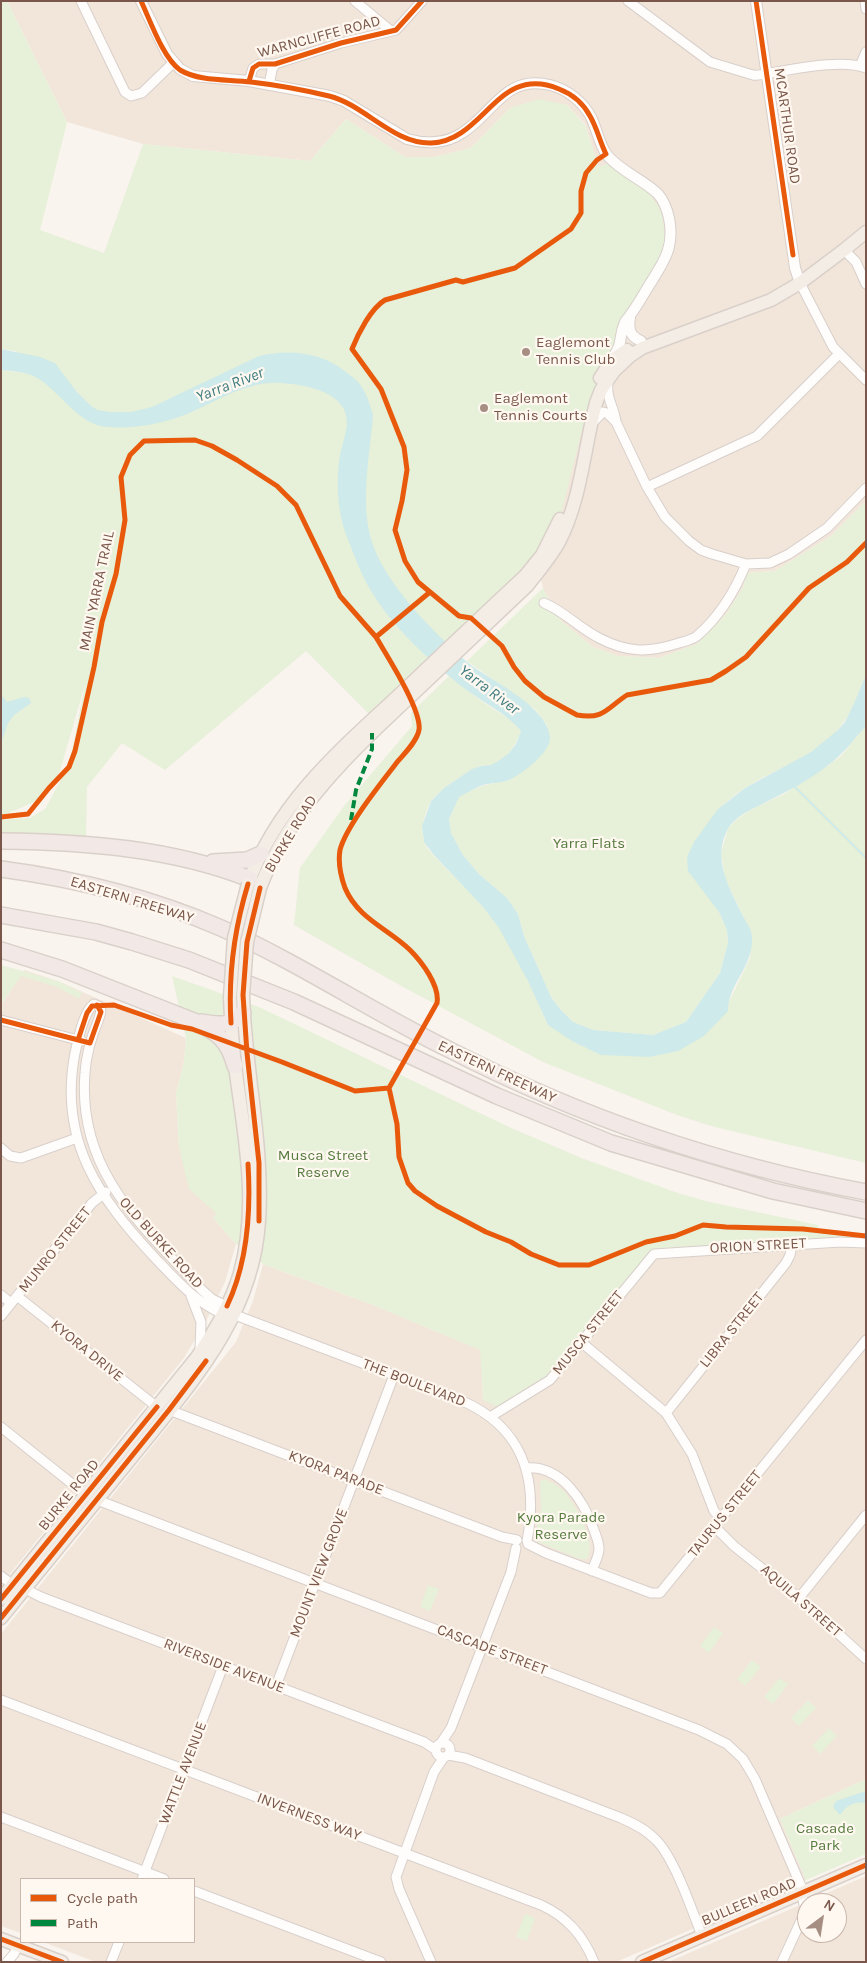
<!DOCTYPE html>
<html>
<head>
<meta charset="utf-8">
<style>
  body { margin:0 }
  #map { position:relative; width:867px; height:1963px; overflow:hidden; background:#f9f4ee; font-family:Karla,sans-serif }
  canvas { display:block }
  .frame { position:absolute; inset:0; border:2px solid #7a574a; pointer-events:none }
  .legend { position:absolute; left:20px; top:1878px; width:175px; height:65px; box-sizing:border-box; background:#fff8f0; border:1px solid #cab8ae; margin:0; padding:6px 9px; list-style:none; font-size:15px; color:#7a574a }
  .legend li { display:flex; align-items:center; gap:10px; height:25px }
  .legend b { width:25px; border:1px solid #cab8ae }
  .north { position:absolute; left:797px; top:1893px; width:50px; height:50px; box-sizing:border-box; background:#fff8f0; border:1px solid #cab8ae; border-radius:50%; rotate:31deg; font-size:14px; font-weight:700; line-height:20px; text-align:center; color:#7a574a }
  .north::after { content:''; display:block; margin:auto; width:18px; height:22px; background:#a68e83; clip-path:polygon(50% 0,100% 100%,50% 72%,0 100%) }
</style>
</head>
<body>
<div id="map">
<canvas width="867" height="1963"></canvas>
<div class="frame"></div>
<ul class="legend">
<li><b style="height:6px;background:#e8590c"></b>Cycle path</li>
<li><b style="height:6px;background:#00873e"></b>Path</li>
</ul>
<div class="north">N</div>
</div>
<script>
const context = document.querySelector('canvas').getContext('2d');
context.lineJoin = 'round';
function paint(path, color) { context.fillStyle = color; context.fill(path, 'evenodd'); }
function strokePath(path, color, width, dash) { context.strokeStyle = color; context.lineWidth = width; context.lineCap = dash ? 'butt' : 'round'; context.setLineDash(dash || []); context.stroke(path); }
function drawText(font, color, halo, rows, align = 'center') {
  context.font = font + ' Karla,sans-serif'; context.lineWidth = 4.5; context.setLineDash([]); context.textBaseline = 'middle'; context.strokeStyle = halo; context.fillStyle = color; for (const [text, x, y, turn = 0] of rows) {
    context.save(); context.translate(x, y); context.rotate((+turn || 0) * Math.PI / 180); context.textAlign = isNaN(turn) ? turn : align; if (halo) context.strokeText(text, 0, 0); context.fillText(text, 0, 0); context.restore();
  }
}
const residential = new Path2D(`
  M7,1H866V501L831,536L775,571L747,573L743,588L726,614L697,644L659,658L618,656L593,647L561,621L543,588L537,561L591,395L615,358L599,168L585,124L567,105L510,108L471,148L435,157H405L346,119L310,161L143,144L67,122Z
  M24,970L58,981L186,1038L184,1061L176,1094L179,1148L217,1214L213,1218L236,1244L225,1282L206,1321L184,1358L1,1585V1012L3,1011L2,1004Z
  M853,1233L866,1235V1779L780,1819L806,1880L616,1962H96L43,1942H194V1879H21V1933L1,1926V1634L236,1342L253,1301L263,1264L373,1305L481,1350L483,1400L552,1372L653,1250L663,1248L853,1238Z
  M866,1876V1962H668L754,1925ZM807,1903H837V1933H807Z`);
const green = new Path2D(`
  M1,1H7L67,122L40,230L104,253L143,144L310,161L346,119L405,157H435L471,148L510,108L539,99L567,105L585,125L599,167L608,163L644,186L662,211L666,249L615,358L591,395L560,518L537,561L377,722L306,651L165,770L122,743L87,787L86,837L1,836V820L30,818L45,809L69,765L86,681L60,771L44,798L1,816V370L26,373L38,378L16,351L1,349Z
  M866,501V675C859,691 854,709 843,723C820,756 777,767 745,788C735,794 727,802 718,809L709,897L719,912L727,930L728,943L720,973L686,1022L653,1035L593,1030L573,1022L560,1009L551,997L524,936L518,914L507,898L479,874L463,855L451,833L449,819L459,796L482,786L509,780L533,763L550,739L547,725L536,710L467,661L543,588L561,621L593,647L618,656L659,658L697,644L726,614L743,588L747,573L775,571L831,536Z
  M449,676L477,698L512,721L521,731C515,746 508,759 492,765C489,766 485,765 481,766C470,769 438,791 431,801C425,811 420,829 424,841C426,849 436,858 442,864C461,885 483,903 498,926C519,956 533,992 548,1025L649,1057L728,1004L750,958L752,935L725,878L721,853L728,829L735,821L750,810L784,794L827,766L841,756L866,725V1163L711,1126L677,1115L543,1062L396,983L294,925L300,868L344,806L412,726L411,713Z
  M1,965L58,981L82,993L79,999L57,987L21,976L2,1003L3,1012H1Z
  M172,976L259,1007L511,1128L584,1159L675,1192L705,1201L818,1225V1229L853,1233V1238L663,1248L653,1250L548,1377L499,1408L483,1400L480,1350L373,1305L263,1264L236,1244L213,1218L217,1214L189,1189L179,1148L176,1094L184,1061L186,1038Z
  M544,1479C551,1482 559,1486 564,1491C575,1504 598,1543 587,1559H580L538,1542L535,1535L541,1509L540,1482Z
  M428,1585L439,1589L430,1611L420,1607Z
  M714,1627L723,1633L709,1653L700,1646Z
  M752,1660L761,1667L745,1686L737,1679Z
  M779,1678L788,1684L773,1704L764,1697Z
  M808,1700L816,1708L799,1726L791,1718Z
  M829,1728L837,1736L820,1754L812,1746Z
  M866,1779V1854L806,1880L780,1819Z
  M525,1914L535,1918L527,1941L516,1937Z`);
const water = new Path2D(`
  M1,349L40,357L55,363L76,391L90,405L97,410L109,412H131L152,407L259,356C289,349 322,352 347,373C351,376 356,379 359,383C366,392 370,404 373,415C370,456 360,499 371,539C384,583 432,631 466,661C488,680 549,706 550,738C550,753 522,774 509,780C501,783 491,783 483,785C475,788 467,793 459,797L449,819L451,833L463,855L479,874L507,898L518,914L524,936L551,997L560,1009L573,1022L593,1030L653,1035L686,1022L720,973L728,943L727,930L719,912L688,871L687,857L694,842L718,809L745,788L811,752L838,730L845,722L855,701L866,675C866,688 867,712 866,724C865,728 860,733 857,736C835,766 799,786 766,802C753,809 734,816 727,831C712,860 730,889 743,916C746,922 752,930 752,937C754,966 728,984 728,1011L704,1036L678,1051L649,1057L601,1055L572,1041L548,1025L528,981L499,928L484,908L433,854L424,842L422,826L431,801L444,788L472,769L481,766L491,765L500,760L509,753L516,744L521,731C506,713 484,703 465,689C430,661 395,630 371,591C362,576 355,558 349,542C338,517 336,489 339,462C340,449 346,437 347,424C348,392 307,385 282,383C248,380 217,401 187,414C162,424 134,429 107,427C79,425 61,393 39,379C28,372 14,371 1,370Z
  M1,695L7,702L24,697L29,698L31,703L14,715L8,723L1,743Z
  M866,1791V1803C854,1801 846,1806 840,1815L833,1807L836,1801Z`);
const stream = new Path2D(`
  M793,785L866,858`);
const minor = new Path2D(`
  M81,1L125,92L131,96L142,93L173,63
  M355,1L391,31
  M628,1L710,62L753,75C761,76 768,73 776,72C800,68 844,59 866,68
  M865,1L866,9
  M860,66L866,52
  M249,81L253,68L259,64H275L341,43L396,30L422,1
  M269,85L272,70L275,64
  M844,250L856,262L866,284
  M800,283L833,347L866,380
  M608,382C606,399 614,406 616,422
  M592,423L603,412L607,413L616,422L647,487L665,517L689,541L701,550L712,554L746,564L770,563L789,554L827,528L866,488
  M647,487L757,436L839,354
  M544,603C564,611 579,628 599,638C628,653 648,653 679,643C685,641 692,640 697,636C719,617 735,591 746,564
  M1,1020L82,1041
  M1,1148L10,1156L21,1158L77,1138
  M1,1295L11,1303
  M17,1296L157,1407
  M191,1296L201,1322L200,1349
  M222,1314C194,1300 178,1282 156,1259C99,1198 58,1141 75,1053C78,1040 83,1012 94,1004L100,1007C102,1012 100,1015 98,1021C91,1038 86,1055 85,1073C77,1170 141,1225 202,1290L212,1299L227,1306
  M235,1315L460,1400C522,1426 539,1478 527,1541
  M1,1316L92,1203L106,1192
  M581,1342L666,1413L692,1454L714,1511L721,1519
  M169,1410L502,1537L517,1540
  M666,1413L786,1263L790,1255L792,1245
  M490,1417L550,1380L654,1254L840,1242L866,1243
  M1,1427L86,1495
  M526,1468C561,1465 584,1501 594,1530C596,1536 599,1542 599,1549C599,1556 594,1564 592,1571
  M97,1500L699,1730L727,1744L743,1759L755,1779L801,1886L805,1912L782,1962
  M715,1527L734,1546L799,1598L866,1659
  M528,1544L546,1553L651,1593H660L866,1340
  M1,1576L13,1585
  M25,1589L41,1597L424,1742L436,1750
  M799,1598L866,1515
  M276,1686L394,1375
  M1,1700L541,1905C567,1917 583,1935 594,1962
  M441,1743L451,1728L511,1572L516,1548
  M436 1750a7 7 0 1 1 14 0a7 7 0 1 1-14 0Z
  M448,1755L465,1758L621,1818C635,1824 647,1830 657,1841C675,1860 692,1910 702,1936
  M1,1817L164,1879
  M142,1879L223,1666
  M194,1891L381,1962
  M7,1962L14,1954L18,1945
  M111,1962L119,1942
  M431,1962L399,1889L396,1877L434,1772L444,1757`);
const tertiary = new Path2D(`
  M141,1L167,54L180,69L193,76L249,81L330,96L344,101L407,139C425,144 446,144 462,133C493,114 505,74 550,85C567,89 583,102 591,117C597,129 599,144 607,155C621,172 643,179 658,194C664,201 667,209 669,218C675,248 663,263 648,287C641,299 634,311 625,322C618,337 624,342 613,357
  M756,1L795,268L800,283
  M630,318C628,330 630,336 641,341`);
const primary = new Path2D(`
  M600,378L612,360L627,350
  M248,884C276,805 338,751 398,696C440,656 482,616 525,576L542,555L560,519
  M260,888C290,808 353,750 414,693C451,658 489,622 527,586C538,572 550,558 559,542C581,500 584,449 596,403L601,390L614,371L630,356L642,348L771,300L800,283L844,250L866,232
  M1,1599L197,1357C215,1331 231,1303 240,1273C259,1204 244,1134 235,1066C232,1043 231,1020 230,997
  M1,1618C43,1566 86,1514 128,1462C186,1389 253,1320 259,1221C264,1145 245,1070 243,995
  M1,1939L62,1962
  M642,1962L866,1865`);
const motorway = new Path2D(`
  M1,841C85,842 171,848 250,879
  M213,862L247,860L261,854
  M1,869C76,879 152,898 221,928C299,963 371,1011 448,1049C580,1117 720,1165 866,1192
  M1,915L96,932L132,942L189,960L294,1002L497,1096L611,1143L773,1191L866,1211
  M1,950L62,969L194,1021C218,1033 228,1040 235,1066
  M201,1022C218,1025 231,1027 243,1013`);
const tram = new Path2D(`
  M1,1937L67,1962`);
const primaryBridge = new Path2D(`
  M243,995L247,942L260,888
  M230,997L234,938L248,884`);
const quiet = new Path2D(`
  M351,820L356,790L372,749V733`);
const cycleway = new Path2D(`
  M141,1C150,20 163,58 180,70C200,82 229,79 251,82C277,85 304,90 329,96C365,105 393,144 431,143C485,141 497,63 559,89C572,94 583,103 590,116C597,128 600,142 606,154L597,160L586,173L581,191V213L571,229L515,268L463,282L456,280L385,300C371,308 358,334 352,349L381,389L404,447L407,470L402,501L395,530L405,561L418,582L430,592
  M756,1L793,255
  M249,81L253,68L259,64H275L341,43L396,30L422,1
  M376,637C387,656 422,710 419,730C417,741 405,753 398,761C382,782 346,826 340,850C338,862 341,877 345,888C358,919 389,929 410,950C422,962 440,986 437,1003L389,1088L397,1124L399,1157L408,1183L415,1191L437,1206L486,1232L511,1242L531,1254L559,1265H589L646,1242L675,1236L703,1225L726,1227L803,1229L866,1236
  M1,817L28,814L49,788L69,767L75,751L94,667L102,622L116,574L125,520L121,477L130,455L144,441L195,440L212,446L237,460L277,486L296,505L340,596L376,637L430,592L459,616L471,618L502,646L514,667L525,681L544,697L577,715C604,720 607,708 627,695L711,680L726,671L746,657L809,588L847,562L866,543
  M1,1020L90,1043L101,1012L97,1005
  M231,1023C228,975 234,930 248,884
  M78,1040L87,1013L92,1006L114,1005L171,1025L192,1029L282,1062L355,1091L389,1088
  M259,1221V1163L247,1053L243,995L247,942L260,888
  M227,1306C248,1262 251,1212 248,1164
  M1,1599L157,1407
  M1,1618L169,1410L206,1361
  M1,1939L62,1962
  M642,1962L866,1865`);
const markers = [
  [526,352,5,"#a68e83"],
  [484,408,5,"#a68e83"]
];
const streetNames = [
  ["WARNCLIFFE ROAD",319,37,-15],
  ["MCARTHUR ROAD",787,126,82],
  ["MAIN YARRA TRAIL",97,591,-78],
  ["BURKE ROAD",291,834,-59],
  ["EASTERN FREEWAY",132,900,17],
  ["EASTERN FREEWAY",497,1072,25],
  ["OLD BURKE ROAD",161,1243,48],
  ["ORION STREET",758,1246,-3],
  ["MUNRO STREET",55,1250,-51],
  ["LIBRA STREET",732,1330,-51],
  ["MUSCA STREET",588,1333,-51],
  ["KYORA DRIVE",87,1351,39],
  ["THE BOULEVARD",414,1383,21],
  ["KYORA PARADE",336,1473,21],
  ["BURKE ROAD",69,1495,-51],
  ["TAURUS STREET",725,1514,-51],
  ["MOUNT VIEW GROVE",319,1573,-69],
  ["AQUILA STREET",801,1601,41],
  ["CASCADE STREET",492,1650,21],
  ["RIVERSIDE AVENUE",224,1666,21],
  ["WATTLE AVENUE",183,1773,-69],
  ["INVERNESS WAY",309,1817,21],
  ["BULLEEN ROAD",749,1902,-23]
];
const poiNames = [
  ["Eaglemont",536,343],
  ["Tennis Club",536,360],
  ["Eaglemont",494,399],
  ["Tennis Courts",494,416]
];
const parkNames = [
  ["Yarra Flats",589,844],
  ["Musca Street",323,1156],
  ["Reserve",323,1173],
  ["Kyora Parade",561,1518],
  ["Reserve",561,1535],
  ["Cascade",825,1829],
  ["Park",825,1846]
];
const waterNames = [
  ["Yarra River",230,385,-21],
  ["Yarra River",489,690,37]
];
paint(residential, '#f2e6db');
paint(green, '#e7f0d8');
paint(water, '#ceeaea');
strokePath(stream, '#ceeaea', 2);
strokePath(minor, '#d8cfca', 11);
strokePath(tertiary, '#d8cfca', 12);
strokePath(primary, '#dad0ca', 15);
strokePath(motorway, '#dad0ca', 18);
strokePath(minor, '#fefdfc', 9);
strokePath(tertiary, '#fefdfc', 10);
strokePath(primary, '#f4ede6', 12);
strokePath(motorway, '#f2e8e6', 15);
strokePath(tram, '#e5e3e6', 1);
strokePath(primaryBridge, '#dad0ca', 15, []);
strokePath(primaryBridge, '#f4ede6', 12);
strokePath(quiet, '#00873e', 4, [8, 4]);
strokePath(cycleway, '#e8590c', 5);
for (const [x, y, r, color] of markers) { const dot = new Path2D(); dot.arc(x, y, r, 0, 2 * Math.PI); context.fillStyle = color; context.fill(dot); strokePath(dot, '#fff8f0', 2); }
drawText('15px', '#7a574a', '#fff8f0', streetNames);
drawText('15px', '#7a574a', '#fff8f0', poiNames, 'left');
drawText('15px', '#557a3e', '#fff8f0', parkNames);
drawText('italic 16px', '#3c7b7f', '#fff8f0', waterNames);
</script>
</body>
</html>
